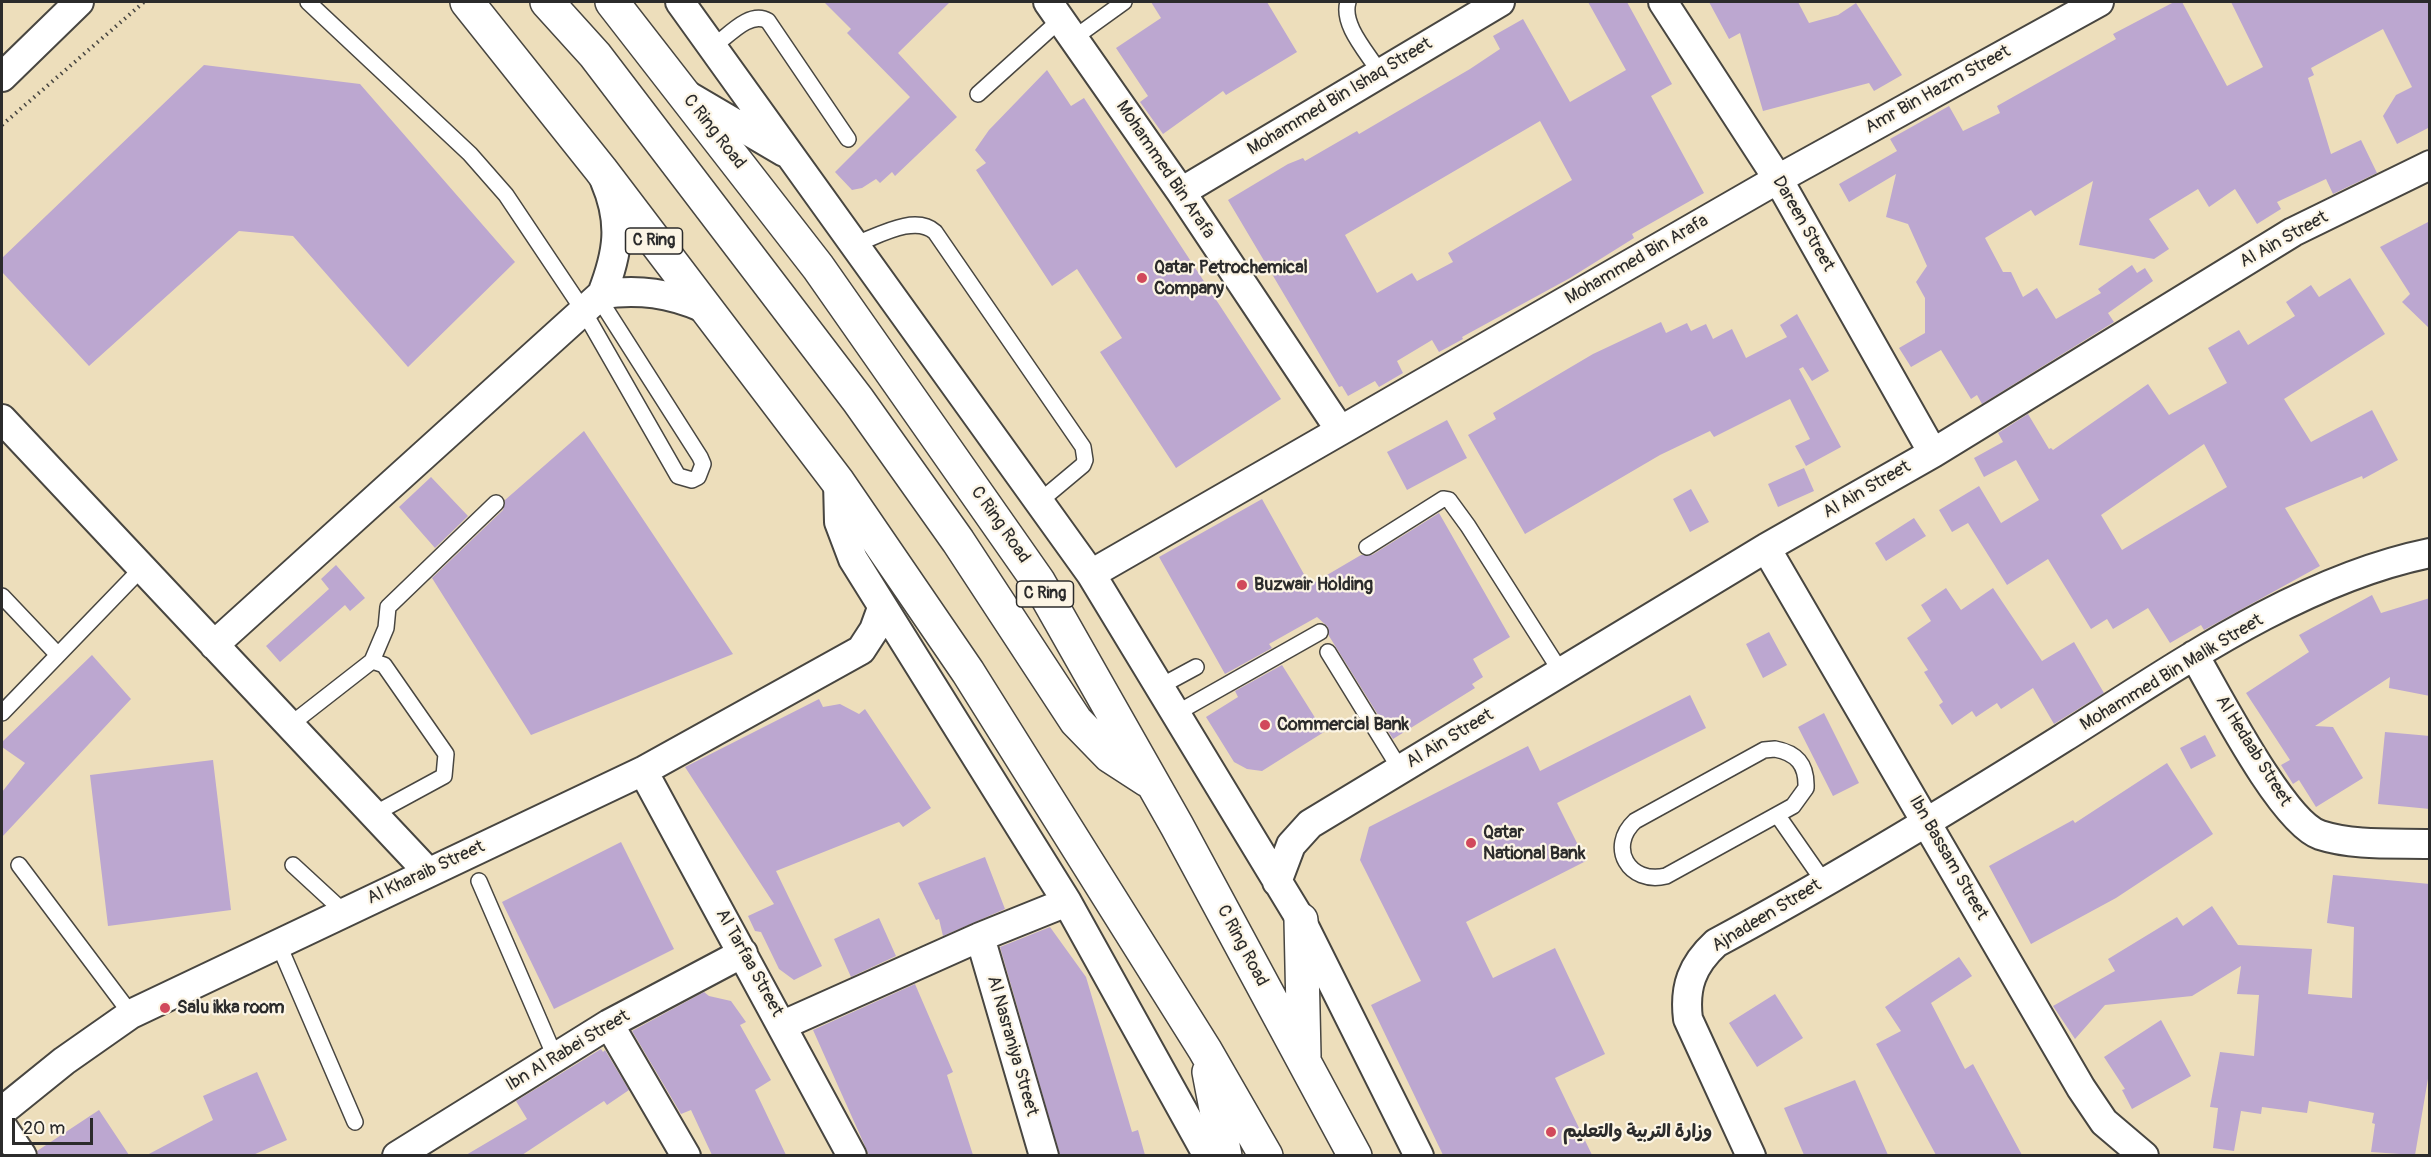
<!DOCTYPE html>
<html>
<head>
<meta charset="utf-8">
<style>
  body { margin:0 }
  #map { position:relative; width:2431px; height:1157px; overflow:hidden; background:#eddebb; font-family:Pangolin,sans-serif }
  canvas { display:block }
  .frame { position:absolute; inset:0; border:3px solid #2b2b2b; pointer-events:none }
  .scale { position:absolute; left:12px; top:1118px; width:81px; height:27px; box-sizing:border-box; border:3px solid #2b2b2b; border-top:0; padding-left:8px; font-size:18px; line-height:21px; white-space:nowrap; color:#2b2b2b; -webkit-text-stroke:4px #fcf5e5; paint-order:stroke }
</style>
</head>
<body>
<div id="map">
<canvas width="2431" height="1157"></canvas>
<div class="frame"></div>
<div class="scale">20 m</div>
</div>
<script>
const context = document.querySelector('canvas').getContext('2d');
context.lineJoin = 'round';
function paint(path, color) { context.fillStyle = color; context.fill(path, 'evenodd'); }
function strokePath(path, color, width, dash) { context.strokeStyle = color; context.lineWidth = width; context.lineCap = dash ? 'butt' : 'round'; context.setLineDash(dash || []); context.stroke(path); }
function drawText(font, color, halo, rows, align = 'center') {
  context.font = font + ' Pangolin,"Playpen Sans Arabic",sans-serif'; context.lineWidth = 4.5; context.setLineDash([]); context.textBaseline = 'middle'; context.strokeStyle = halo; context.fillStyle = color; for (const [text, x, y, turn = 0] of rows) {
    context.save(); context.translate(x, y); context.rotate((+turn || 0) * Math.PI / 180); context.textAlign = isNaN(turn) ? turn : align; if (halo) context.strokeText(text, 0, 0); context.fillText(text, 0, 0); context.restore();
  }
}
const building = new Path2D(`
  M824,2H950L898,53L957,117L895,176L892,172L880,183L876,179L862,188L852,190L835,172L910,97L847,33L851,29Z
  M1151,2H1267L1297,52L1226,95L1223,91L1163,134L1140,102L1148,96L1116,48L1161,18Z
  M1588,2H1627L1672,84L1651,96L1704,193L1632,234L1634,238L1570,278L1462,337L1463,339L1439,352L1432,340L1397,361L1403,373L1379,387L1375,381L1348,396L1342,386L1339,387L1228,200L1288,164L1303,158L1305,161L1357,131L1359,134L1470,69L1500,49L1493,36L1523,19L1570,102L1626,70ZM1540,121L1572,180L1448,253L1453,262L1417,281L1412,273L1377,293L1345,235Z
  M1709,2H1798L1809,23L1838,15L1856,3L1902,75L1874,91L1869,83L1763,111L1740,33L1729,39Z
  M2174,2H2182L2227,86L2263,67L2231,2H2430V127L2397,144L2383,116L2396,95L2412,87L2383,29L2311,68L2314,75L2308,78L2331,154L2361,140L2377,173L2333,194L2326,179L2277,202L2281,209L2257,224L2235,189L2209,207L2198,189L2149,219L2169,249L2154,259L2079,245L2093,181L2035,216L2031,210L1985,238L2003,272H2011L2023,297L2037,288L2056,319L2101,293L2098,289L2132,265L2137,273L2145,268L2153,281L2108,313L2114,322L1982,404L1977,395L1971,399L1941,350L1911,367L1899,348L1925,333V298L1916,282L1927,266L1908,224L1886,217L1896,174L1849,202L1839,184L1897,151L1890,139L1949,106L1963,131L2000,113L1997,106L2116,39L2113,34Z
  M204,65L360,84L515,262L408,367L293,236L239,231L89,366L2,272V258Z
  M1047,70L1071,106L1084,98L1281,399L1176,468L1100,352L1122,338L1077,269L1052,286L976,170L986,163L975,150L989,130Z
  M2430,221V329L2402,302L2410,294L2380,247Z
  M2350,278L2385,334L2284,399L2311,442L2372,410L2398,460L2363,479L2362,476L2285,508L2320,566L2204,630L2201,625L2170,643L2148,608L2113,629L2107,619L2091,629L2048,559L2007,585L1968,523L1952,532L1939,510L1979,486L2001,523L2039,500L2016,460L1984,477L1974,458L2003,442L1998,433L2028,414L2049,449L2051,448L2053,450L2148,384L2169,415L2227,383L2208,348L2239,330L2248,345L2295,316L2286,302L2311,285L2319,297ZM2204,444L2227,487L2122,550L2101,515Z
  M1797,314L1829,371L1812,381L1803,367L1799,369L1841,447L1806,466L1795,446L1810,439L1790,399L1714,437L1710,431L1660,455L1525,534L1468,435L1496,419L1493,413L1593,354L1661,322L1666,333L1687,323L1691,331L1706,324L1713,339L1732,329L1746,358L1787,337L1780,325Z
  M1447,420L1467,458L1407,490L1387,452Z
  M584,431L733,654L531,735L432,578L503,510L505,500Z
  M1804,468L1814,491L1778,507L1768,484Z
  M431,477L468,516L435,548L399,507Z
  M1691,489L1709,522L1690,532L1673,499Z
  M1262,499L1310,585L1361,555H1372L1439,513L1510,637L1473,659L1483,677L1472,684L1475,688L1393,739L1329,636L1328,627L1317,617L1269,644L1272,648L1225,674L1159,557Z
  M1914,518L1926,536L1886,561L1875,543Z
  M336,565L365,598L350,611L345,605L280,662L266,646L329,589L321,579Z
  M1946,588L1961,610L1993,588L2042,661L2074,642L2104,693L2054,724L2033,688L2001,709L1997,703L1976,717L1972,711L1952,725L1939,705L1943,702L1924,672L1928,670L1907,638L1931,621L1921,605Z
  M2372,595L2381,613L2430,598V696L2389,688L2390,677L2315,726L2333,727L2363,778L2316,807L2299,780L2293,784L2281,765L2290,760L2246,693L2309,652L2299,635Z
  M1769,632L1787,665L1763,678L1746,644Z
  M92,655L131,699L2,837V792L25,763L2,747V742Z
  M1282,665L1324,732L1262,771L1247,769L1234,762L1206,717L1238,697L1235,691Z
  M1690,695L1706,728L1557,803L1586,861L1466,922L1493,978L1555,948L1605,1054L1555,1078L1592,1155H1443L1371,1005L1421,981L1360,860L1369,827L1528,746L1540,771Z
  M819,699L823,707L840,704L859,714L865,709L931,808L903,827L899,822L776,871L822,966L794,980L779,969L761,932L755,931L748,916L774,904L685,767Z
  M1824,713L1859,783L1833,796L1798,727Z
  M2385,732L2430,736V809L2378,804Z
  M2205,735L2216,756L2191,769L2180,748Z
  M213,760L231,910L108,926L90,775Z
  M2167,763L2213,834L2116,898L2031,944L1989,866L2073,820L2075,823Z
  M621,842L674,949L554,1009L502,902Z
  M985,857L1005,909L943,936L939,919L936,920L918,883Z
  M2333,875L2430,884V1067L2415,1155L2371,1152L2375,1124L2372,1123L2374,1113L2309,1101L2307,1113L2262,1107L2261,1114L2241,1111L2234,1151L2213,1148L2218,1108L2210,1107L2220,1052L2254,1056L2259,995L2237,994L2241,966L2192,996L2105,1005L2075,1039L2053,1006L2115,971L2108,959L2177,917L2183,926L2212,906L2238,945L2312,949L2308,994L2352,998L2354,927L2327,923Z
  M879,918L896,956L851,977L834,939Z
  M1050,927L1086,977L1132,1132L1138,1130L1145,1155H1060L1000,947Z
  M1959,957L1972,976L1931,1003L1965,1069L1973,1064L2022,1155H1936L1876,1044L1901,1031L1885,1007Z
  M915,984L953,1072L947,1075L973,1155H869L813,1030Z
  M704,992L709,996L731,1001L746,1022L740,1025L771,1080L755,1090L786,1155H712L691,1110L681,1114L632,1031Z
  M1775,994L1803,1038L1757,1067L1729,1023Z
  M2161,1020L2191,1076L2132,1109L2122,1090L2125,1089L2104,1057Z
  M601,1049L603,1052L605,1050L629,1090L607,1105L604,1101L522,1155H466L527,1119L516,1101Z
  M257,1072L287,1140L253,1155H147L213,1120L203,1096Z
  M1855,1080L1888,1155H1804L1784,1108Z
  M99,1110L129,1155H38L37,1151Z`);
const path = new Path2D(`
  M2,125L144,2`);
const service = new Path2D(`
  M308,2L470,154L506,195L583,310L678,476L692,480L698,477L703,464L700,457L598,297
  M1348,2C1341,25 1368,53 1380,73
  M1074,38L1124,2
  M714,46C728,36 750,10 768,21L848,139
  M978,94L1060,20
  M856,244C878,236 915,214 935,232L1083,447L1085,460L1083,465L1040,501
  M1367,547L1443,499L1449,500L1468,526L1561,672
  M2,596L58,655
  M1328,652L1400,769
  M372,661L386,628L388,607L496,503
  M1159,687L1196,667
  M2,713L142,568
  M1175,714L1320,632
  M290,725L372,661L384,665L446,754L444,776L374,814
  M1775,749C1797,753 1807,765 1806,788L1793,806L1666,876C1629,885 1607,847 1635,821L1764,750Z
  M1778,816L1824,882
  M19,865L131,1014
  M293,865L344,912
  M479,881L556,1059
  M278,943L355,1122`);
const minor = new Path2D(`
  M680,2L1091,574L1301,920L1419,1156
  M1048,2L1181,192L1340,430
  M1663,2L1778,179L1933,453
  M2,77L79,2
  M687,95L784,152
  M1181,192L1500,2
  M602,294C618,253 623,223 605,181
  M2,419L428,872
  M838,482L839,522L853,559L1067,902L1208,1156
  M1766,548L2081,1088L2104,1122L2144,1156
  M1091,574L1778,179L2099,2
  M214,645L602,294C640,289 669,293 704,308
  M2194,655C2217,694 2282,822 2320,835C2354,846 2394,843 2430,844
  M643,771L852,1156
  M1277,882L1291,845L1310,824L1766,548L1933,453L2293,232L2430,165
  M980,937L1044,1156
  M609,1024L686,1156
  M783,1025L980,937L1067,902
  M2,1111L64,1061L131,1014L643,771L861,650L874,630L882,608
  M2,1126L22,1156
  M397,1156L609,1024L743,953
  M1751,1156L1688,1019C1684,987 1692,965 1716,943C1835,879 1950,809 2063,738C2176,667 2298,580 2430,553`);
const trunk = new Path2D(`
  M467,2L601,170L838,482L968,672L1205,1050L1266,1156
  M547,2L595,55L858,400L958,541L1076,721L1110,756L1147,780
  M612,2L818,267L1038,581L1177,826L1355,1156
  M1301,920L1304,1056
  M1209,1072L1225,1156`);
const markers = [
  [1142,278,6,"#d1495b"],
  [1242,585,6,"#d1495b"],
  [1265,725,6,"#d1495b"],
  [1471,843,6,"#d1495b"],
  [165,1008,6,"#d1495b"],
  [1551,1132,6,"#d1495b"]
];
const shields = [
  [654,241,57],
  [1045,594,57]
];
const shieldNames = [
  ["C Ring",654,241],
  ["C Ring",1045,594]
];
const streetNames = [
  ["Amr Bin Hazm Street",1938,90,-29],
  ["Mohammed Bin Ishaq Street",1340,97,-31],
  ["C Ring Road",714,132,52],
  ["Mohammed Bin Arafa",1165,170,56],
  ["Dareen Street",1803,224,60],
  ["Al Ain Street",2284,240,-29],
  ["Mohammed Bin Arafa",1637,260,-30],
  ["Al Ain Street",1867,490,-30],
  ["C Ring Road",1000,525,55],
  ["Mohammed Bin Malik Street",2172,673,-31],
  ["Al Ain Street",1450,739,-31],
  ["Al Hedaab Street",2253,751,58],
  ["Ibn Bassam Street",1948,858,60],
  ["Al Kharaib Street",426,873,-25],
  ["Ajnadeen Street",1767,916,-31],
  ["C Ring Road",1242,946,62],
  ["Al Tarfaa Street",749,963,61],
  ["Al Nasraniya Street",1012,1046,74],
  ["Ibn Al Rabei Street",568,1051,-31]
];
const poiNames = [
  ["Qatar Petrochemical",1154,268],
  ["Company",1154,289],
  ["Buzwair Holding",1254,585],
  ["Commercial Bank",1277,725],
  ["Qatar",1483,833],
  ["National Bank",1483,854],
  ["Salu ikka room",177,1008],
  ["وزارة التربية والتعليم",1563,1132]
];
paint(building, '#bca7d0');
strokePath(service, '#484641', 18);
strokePath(minor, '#484641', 32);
strokePath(trunk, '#484641', 36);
strokePath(path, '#484641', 4, [1.5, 4.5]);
strokePath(service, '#fff', 15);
strokePath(minor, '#fff', 28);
strokePath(trunk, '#fff', 33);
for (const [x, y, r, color] of markers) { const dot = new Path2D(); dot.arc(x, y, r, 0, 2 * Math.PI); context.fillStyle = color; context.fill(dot); strokePath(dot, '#fcf5e5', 2); }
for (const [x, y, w] of shields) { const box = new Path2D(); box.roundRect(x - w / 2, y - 13, w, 26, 4.5); context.fillStyle = '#fcf5e5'; context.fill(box); strokePath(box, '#2b2b2b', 1.5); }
drawText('bold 16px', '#2b2b2b', null, shieldNames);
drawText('18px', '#2b2b2b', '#fcf5e5', streetNames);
drawText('bold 18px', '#2b2b2b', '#fcf5e5', poiNames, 'left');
</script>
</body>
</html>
